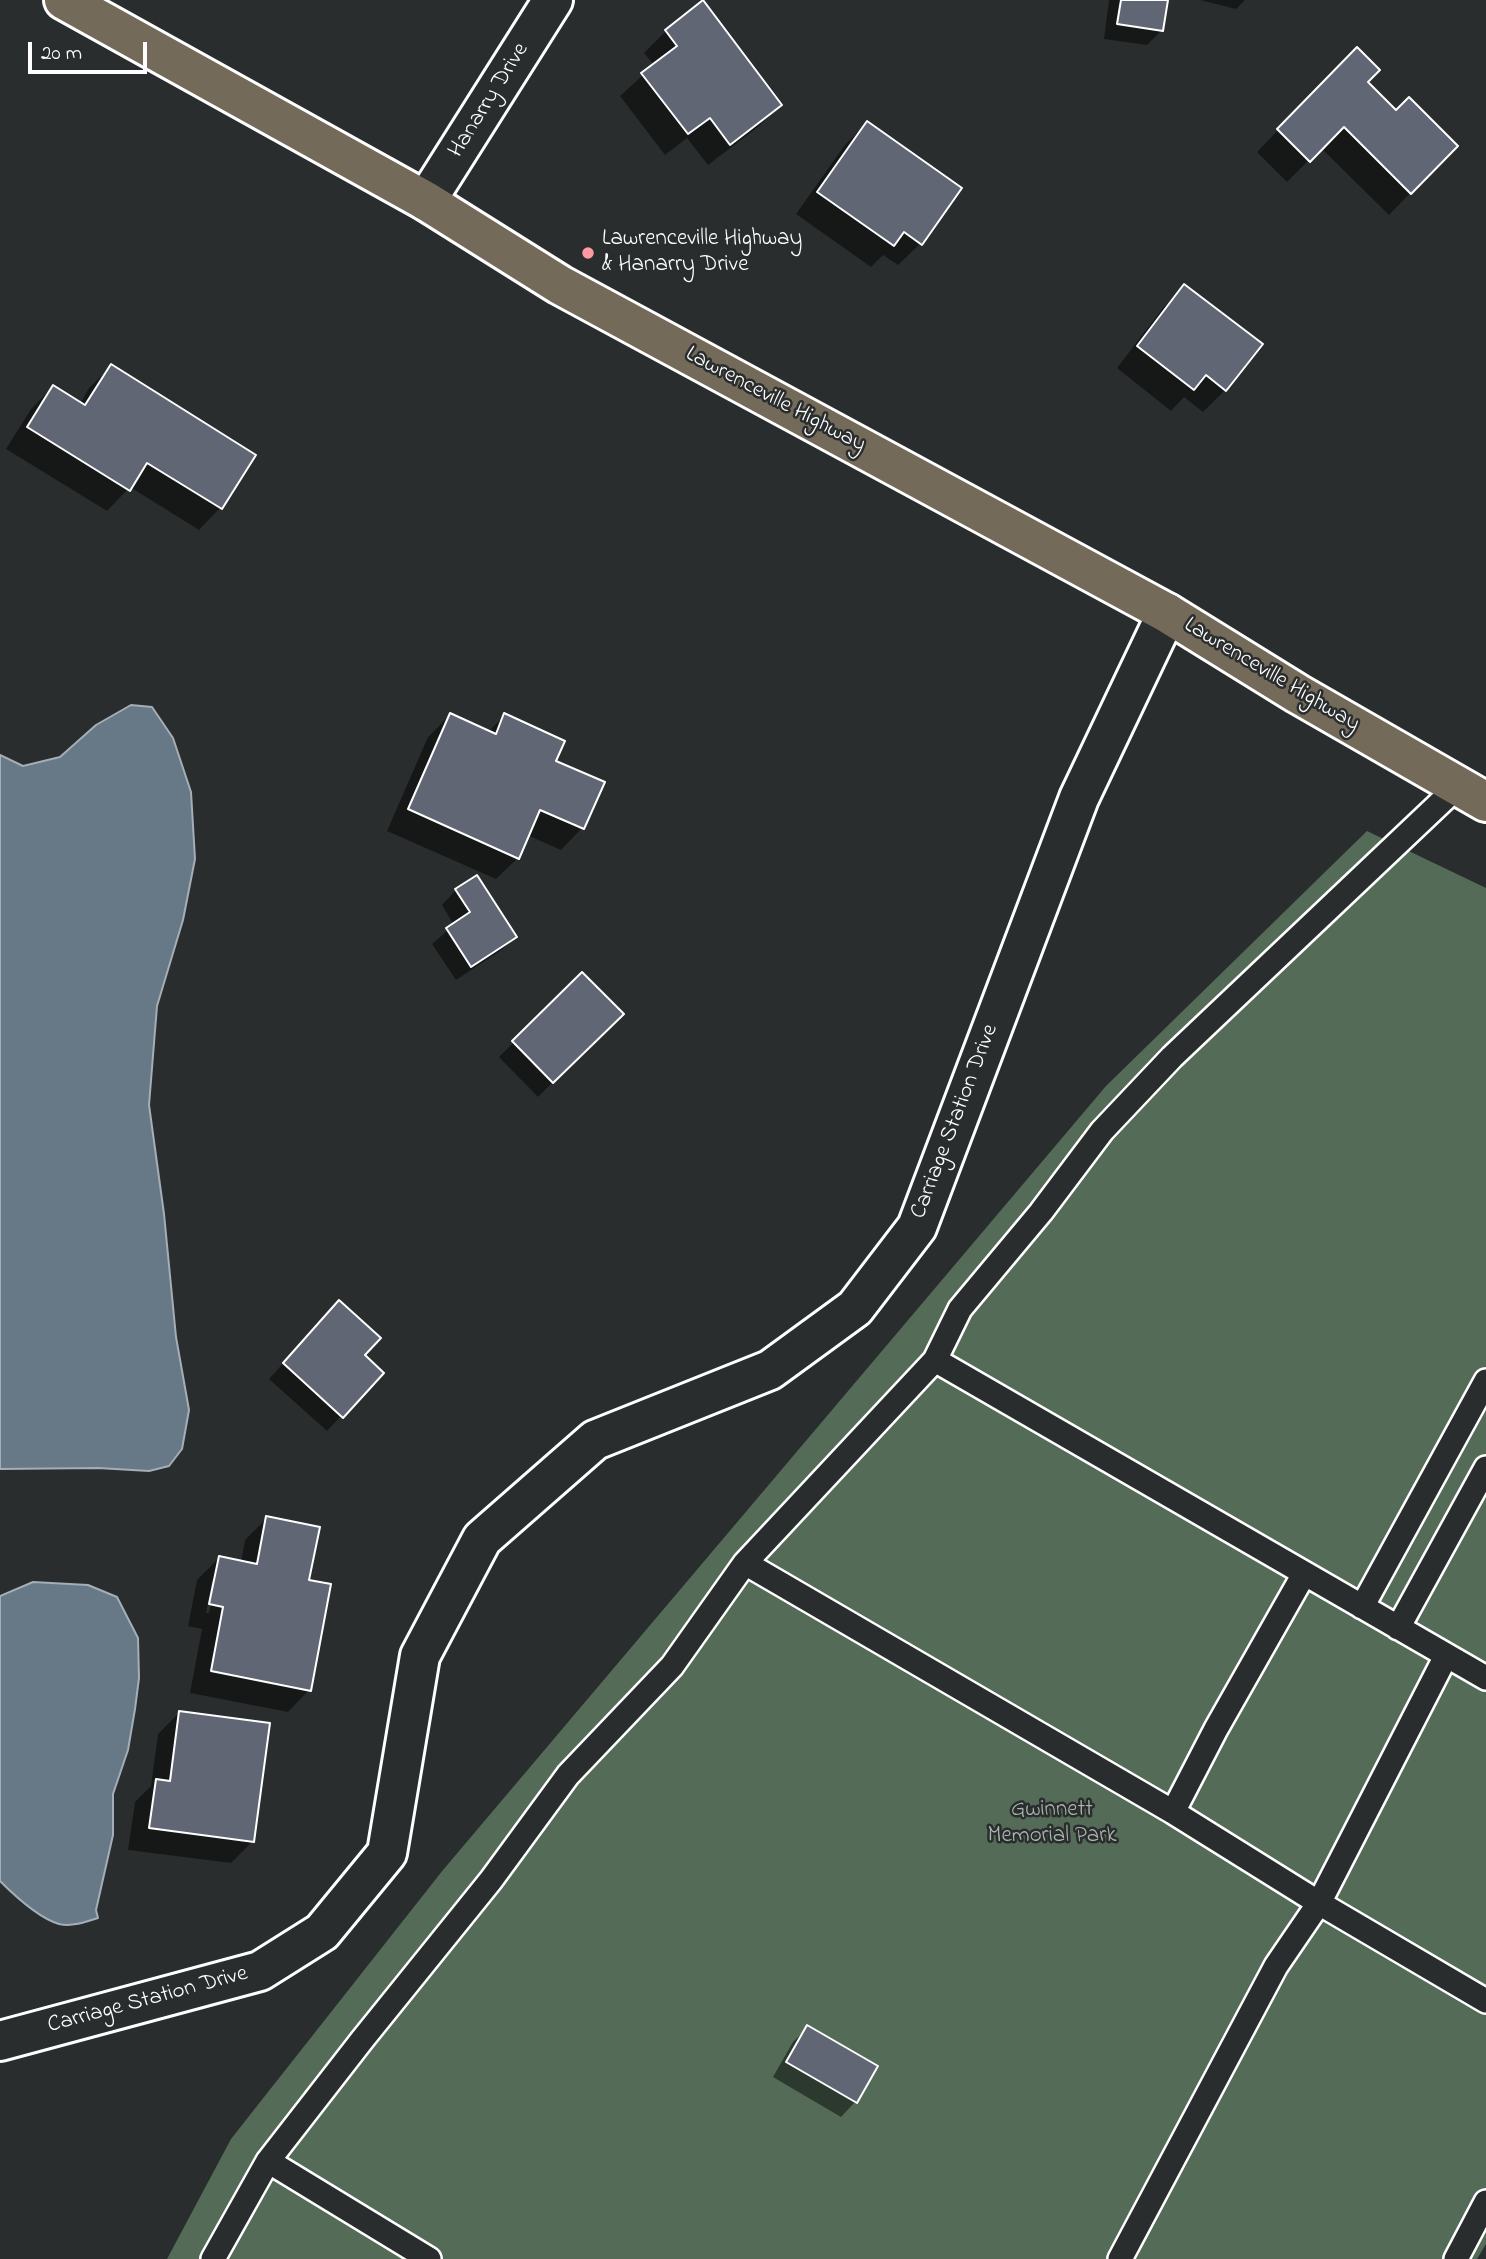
<!DOCTYPE html>
<html>
<head>
<meta charset="utf-8">
<style>
  body { margin:0 }
  #map { position:relative; width:1486px; height:2259px; overflow:hidden; background:#2a2d2e; font-family:"Indie Flower",sans-serif }
  canvas { display:block }
  .scale { position:absolute; left:28px; top:42px; width:119px; height:32px; box-sizing:border-box; border:4px solid #fff; border-top:0; padding-left:9px; font-size:21px; line-height:24px; white-space:nowrap; color:#fff; -webkit-text-stroke:5px #2a2d2e; paint-order:stroke }
</style>
</head>
<body>
<div id="map">
<canvas width="1486" height="2259"></canvas>
<div class="scale">20 m</div>
</div>
<script>
const context = document.querySelector('canvas').getContext('2d');
context.lineJoin = 'round';
function paint(path, color) { context.fillStyle = color; context.fill(path, 'evenodd'); }
function strokePath(path, color, width, dash) { context.strokeStyle = color; context.lineWidth = width; context.lineCap = dash ? 'butt' : 'round'; context.setLineDash(dash || []); context.stroke(path); }
function drawText(font, color, halo, rows, align = 'center') {
  context.font = font + ' "Indie Flower",sans-serif'; context.lineWidth = 5; context.setLineDash([]); context.textBaseline = 'middle'; context.strokeStyle = halo; context.fillStyle = color; for (const [text, x, y, turn = 0] of rows) {
    context.save(); context.translate(x, y); context.rotate((+turn || 0) * Math.PI / 180); context.textAlign = isNaN(turn) ? turn : align; if (halo) context.strokeText(text, 0, 0); context.fillText(text, 0, 0); context.restore();
  }
}
const green = new Path2D(`
  M1367,831L1486,888V2244L1477,2259H167L231,2139L443,1870L1106,1086Z`);
const water = new Path2D(`
  M131,705L152,707L173,738L191,792L195,859L183,920L157,1006L149,1105L164,1214L176,1337L189,1410L182,1449L169,1466L149,1471L98,1468L0,1469V755L23,766L60,757L96,725Z
  M33,1582L88,1585L117,1597L138,1638L139,1678L135,1709L128,1750L113,1794V1835L96,1910L98,1918C86,1922 72,1927 59,1924C39,1918 15,1896 0,1881V1596Z`);
const shadow = new Path2D(`
  M1109,0H1166L1162,30L1147,45L1104,39Z
  M1200,0H1245L1236,9Z
  M703,3L780,105L758,127L708,165L687,138L665,155L620,96L654,65L644,53L666,31Z
  M1335,71L1365,82L1396,112L1456,146L1389,215L1321,148L1287,182L1257,152Z
  M867,123L920,244L898,265L883,255L871,267L796,214L845,145Z
  M1185,286L1225,390L1203,412L1184,397L1171,411L1117,368L1163,308Z
  M111,367L253,455L220,508L199,530L130,487L107,511L6,449L31,409L53,387L80,404L89,388Z
  M450,715L488,732L505,715L554,762L582,828L561,850L527,835L518,858L496,879L387,831L428,737Z
  M456,890L515,937L500,951L456,980L432,944L454,925L442,905Z
  M582,974L621,1014L538,1097L499,1057Z
  M325,1317L382,1373L327,1431L269,1379Z
  M267,1518L307,1581L309,1690L288,1712L190,1693L202,1629L188,1626L197,1580L219,1558L241,1563L245,1540ZM212,1581H216L209,1613H206Z
  M180,1712L253,1841L231,1863L128,1850L135,1802L151,1786L158,1734Z
  M808,2027L876,2066L855,2102L841,2117L773,2077L793,2042Z`);
const building = new Path2D(`
  M703,0L782,105L730,145L710,118L688,134L641,73L677,46L665,30Z
  M1121,0H1168L1163,31L1117,24Z
  M1357,47L1380,70L1368,82L1396,110L1409,97L1458,146L1411,194L1344,127L1310,162L1277,129Z
  M867,121L962,188L922,245L904,232L894,246L817,192Z
  M1184,284L1263,344L1226,391L1206,375L1194,390L1137,346Z
  M111,364L256,455L222,509L147,463L130,491L27,427L53,385L85,405Z
  M450,713L496,734L504,713L565,741L556,761L605,782L584,829L540,810L519,859L408,809Z
  M477,875L517,937L471,967L446,928L470,912L455,889Z
  M582,972L624,1014L553,1083L512,1041Z
  M339,1300L381,1338L365,1355L384,1373L343,1418L283,1363Z
  M266,1516L320,1527L309,1580L331,1584L311,1691L211,1671L223,1607L209,1604L219,1556L257,1564Z
  M179,1711L270,1723L254,1842L149,1828L156,1779L170,1781Z
  M807,2025L878,2066L857,2103L786,2062Z`);
const lane = new Path2D(`
  M935,1360L1486,1678
  M745,1563L1173,1812L1319,1903L1486,2001
  M1362,1607L1486,1381
  M1398,1628L1486,1468
  M1173,1812L1216,1729L1304,1574
  M213,2259L268,2161
  M429,2259L268,2161L362,2040L491,1880L568,1775L672,1666L745,1563L935,1360L960,1309L1041,1212L1102,1131L1172,1057L1457,787
  M1120,2259L1276,1966L1319,1903L1446,1656
  M1456,2259L1486,2202`);
const street = new Path2D(`
  M426,201L553,0
  M0,2041L260,1971L322,1932L387,1853L420,1656L482,1539L595,1440L770,1370L855,1308L917,1227L1079,798L1167,613`);
const primary = new Path2D(`
  M64,0L426,201L560,285L1167,613L1298,694L1486,802`);
const markers = [
  [588,253,7,"#ff9aa2"]
];
const streetNames = [
  ["Hanarry Drive",490,101,-58],
  ["Lawrenceville Highway",775,401,28],
  ["Lawrenceville Highway",1271,676,31],
  ["Carriage Station Drive",956,1122,-69],
  ["Carriage Station Drive",148,2001,-15]
];
const poiNames = [
  ["Lawrenceville Highway",602,240],
  ["& Hanarry Drive",602,266]
];
const parkNames = [
  ["Gwinnett",1052,1811],
  ["Memorial Park",1052,1837]
];
paint(green, '#546b58');
paint(water, '#677886');
strokePath(water, '#a4aeb6', 2);
paint(shadow, '#0007');
paint(building, '#606674');
strokePath(building, '#fff', 2);
strokePath(lane, '#fff', 28);
strokePath(street, '#fff', 44);
strokePath(primary, '#fff', 44);
strokePath(lane, '#2a2d2e', 23);
strokePath(street, '#2a2d2e', 38);
strokePath(primary, '#746a5a', 38);
for (const [x, y, r, color] of markers) { const dot = new Path2D(); dot.arc(x, y, r, 0, 2 * Math.PI); context.fillStyle = color; context.fill(dot); strokePath(dot, '#2a2d2e', 2.5); }
drawText('23px', '#fff', '#2a2d2e', streetNames);
drawText('23px', '#fff', '#2a2d2e', poiNames, 'left');
drawText('23px', '#aab5ac', '#2a2d2e', parkNames);
</script>
</body>
</html>
